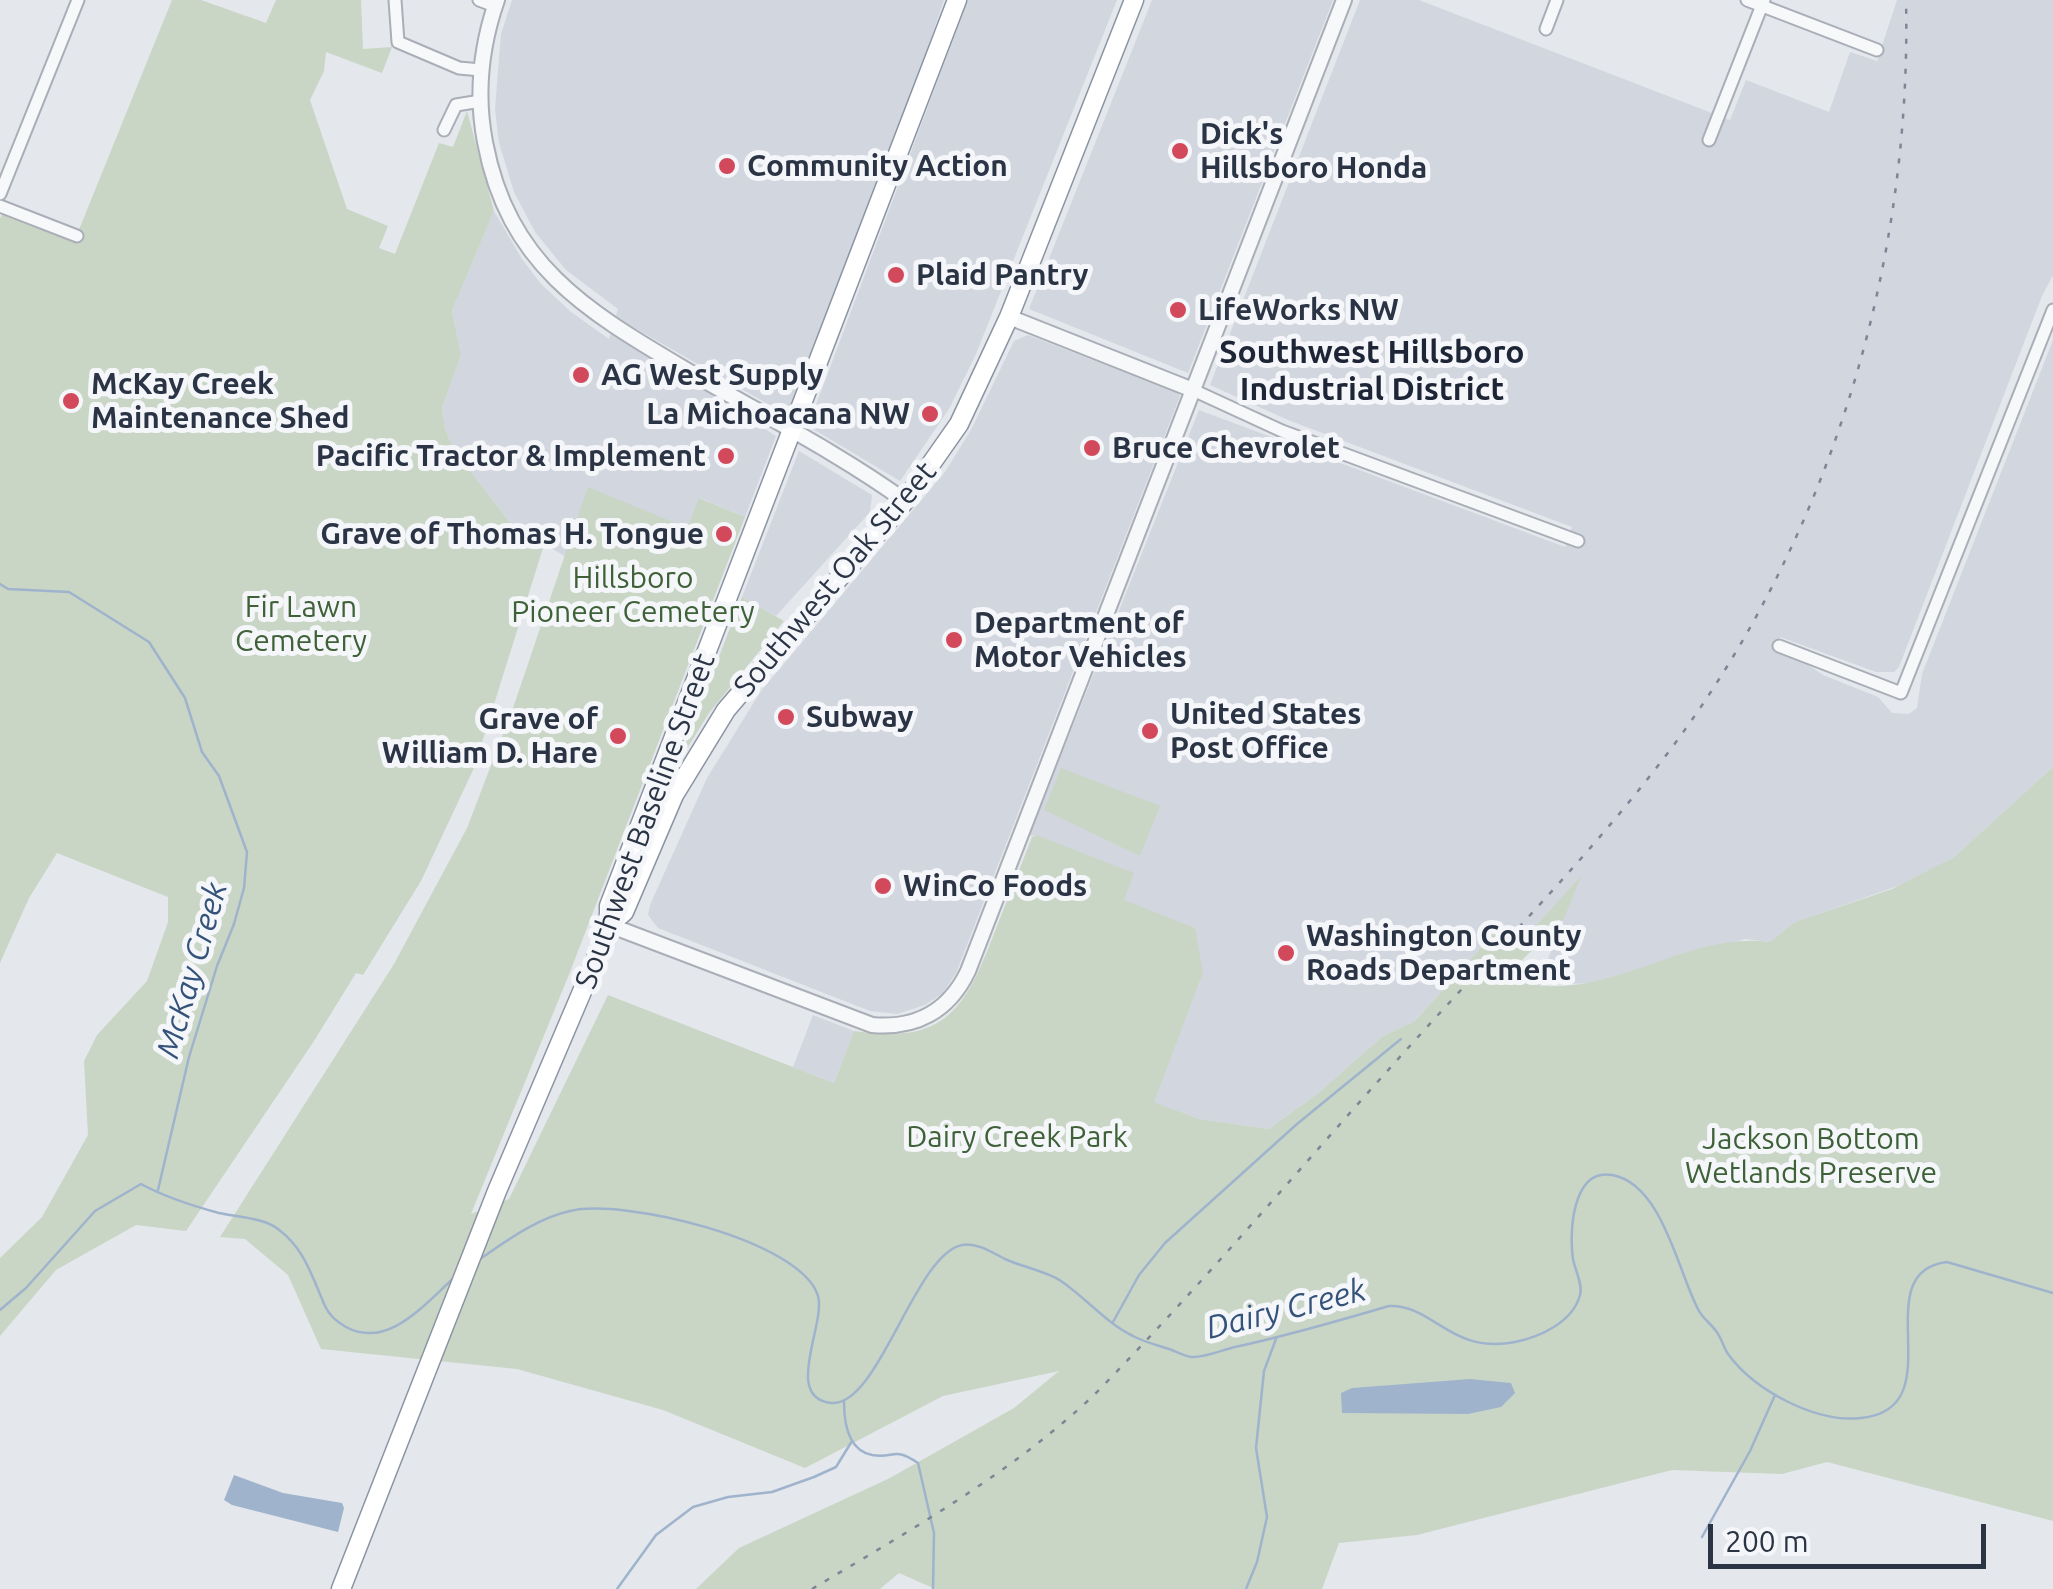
<!DOCTYPE html>
<html>
<head>
<meta charset="utf-8">
<style>
  body { margin:0 }
  #map { position:relative; width:2053px; height:1589px; overflow:hidden; background:#e4e7ec; font-family:Ubuntu,sans-serif }
  canvas { display:block }
  .scale { position:absolute; left:1708px; top:1524px; width:278px; height:45px; box-sizing:border-box; border:5px solid #2b3445; border-top:0; padding-left:12px; font-size:30px; line-height:35px; white-space:nowrap; color:#2b3445; -webkit-text-stroke:8px #f4f6f9; paint-order:stroke }
</style>
</head>
<body>
<div id="map">
<canvas width="2053" height="1589"></canvas>
<div class="scale">200 m</div>
</div>
<script>
const context = document.querySelector('canvas').getContext('2d');
context.lineJoin = 'round';
function paint(path, color) { context.fillStyle = color; context.fill(path, 'evenodd'); }
function strokePath(path, color, width, dash) { context.strokeStyle = color; context.lineWidth = width; context.lineCap = dash ? 'butt' : 'round'; context.setLineDash(dash || []); context.stroke(path); }
function drawText(font, color, halo, rows, align = 'center') {
  context.font = font + ' Ubuntu,sans-serif'; context.lineWidth = 10; context.setLineDash([]); context.textBaseline = 'middle'; context.strokeStyle = halo; context.fillStyle = color; for (const [text, x, y, turn = 0] of rows) {
    context.save(); context.translate(x, y); context.rotate((+turn || 0) * Math.PI / 180); context.textAlign = isNaN(turn) ? turn : align; if (halo) context.strokeText(text, 0, 0); context.fillText(text, 0, 0); context.restore();
  }
}
const built = new Path2D(`
  M512,0H944L916,82L789,409L780,411L633,327L629,343L776,436L745,517L700,498L687,528L566,557L512,525L454,450L445,429L442,408L461,355L452,311L494,211L522,259L541,284L571,312L609,339L618,309L566,270L535,232L514,192L499,143L495,109L501,34Z
  M968,0H1117L976,354L949,409L900,481L808,426Z
  M1152,0H1333L1188,373L1029,309Z
  M1360,0H1419L1730,120L1746,80L1829,112L1850,52L1877,61L1897,0H2053V275L2042,296L1899,667L1894,672H1876L1780,637L1775,649L1801,660L1823,675L1878,697L1892,713L1909,714L1917,708L1922,674L2053,340V767L1953,858L1917,879L1796,922L1770,942L1745,939L1593,983L1538,985L1579,879L1513,951L1494,933L1415,1021L1383,1036L1317,1094L1269,1129L1199,1119L1153,1102L1203,973L1123,901L1036,835L1029,836L1199,410L1565,547L1572,527L1288,420L1210,385Z
  M1028,335L1178,393L1180,396L956,973L943,993L925,1005L897,1014L870,1011L658,928L648,915L650,905L707,778L761,691L945,472L971,430L1014,341Z
  M799,451L872,495L870,512L776,616L742,597Z
  M813,1015L854,1031L834,1083L793,1067Z`);
const green = new Path2D(`
  M172,0H201L266,23L276,0H361L363,49L392,47L382,73L326,52L324,71L310,100L347,209L388,226L379,248L395,254L439,143L453,147L467,111L494,211L452,311L461,355L442,408L445,429L454,450L512,525L543,548L474,768L421,881L363,975L356,973L314,1041L186,1231L136,1225L56,1270L0,1336V1258L42,1217L88,1135L84,1061L97,1035L147,981L168,922V897L57,853L29,898L0,963V219L2,214L74,242Z
  M588,487L687,528L699,498L745,517L570,972L471,1214L509,1199L608,995L834,1083L854,1031C941,1044 963,1014 992,939C1005,905 1019,871 1032,837L1036,835L1134,873L1124,900L1195,928L1203,973L1154,1102L1199,1119L1269,1129L1317,1094L1383,1036L1415,1021L1495,932L1513,951L1581,876L1564,919L1522,960L1521,973L1530,984C1614,999 1687,931 1770,942L1795,922L1892,889L1953,858L2053,767V1521L1827,1462L1782,1474L1672,1470L1417,1535L1339,1543L1322,1589H935L899,1573L880,1589H696L739,1548L890,1478L1014,1408L1059,1371L943,1396L805,1468L663,1410L517,1369L321,1349L288,1275L245,1239L220,1237L394,964L467,828L513,708Z
  M742,597L784,621L709,713L678,763Z
  M1061,768L1160,806L1140,856L1044,810Z`);
const water = new Path2D(`
  M1470,1379L1511,1383L1515,1393L1501,1407L1468,1414L1342,1413L1341,1393L1352,1388Z
  M234,1475L283,1493L342,1503L344,1508L338,1532L232,1505L224,1500Z`);
const stream = new Path2D(`
  M0,584L8,589L69,592L149,642L185,698L202,752L219,776L247,852L244,888L234,924L217,966L189,1057L158,1190
  M477,1261C505,1242 537,1218 570,1211C623,1198 801,1240 818,1296C826,1324 783,1398 831,1403C879,1407 914,1255 962,1245C977,1242 993,1253 1005,1259C1022,1267 1046,1271 1061,1281C1086,1298 1106,1323 1133,1336C1144,1342 1157,1345 1169,1349C1175,1351 1184,1356 1191,1357C1204,1358 1222,1350 1235,1347C1287,1336 1338,1321 1389,1306C1433,1304 1451,1355 1515,1342C1540,1337 1573,1322 1580,1295C1583,1284 1575,1270 1573,1259C1569,1233 1572,1168 1612,1175C1663,1184 1678,1273 1699,1311C1704,1320 1713,1325 1718,1334C1722,1340 1724,1348 1728,1354C1755,1391 1816,1423 1861,1418C1956,1409 1863,1272 1947,1262L2053,1293
  M0,1310L26,1288L95,1211L141,1184C165,1197 193,1206 219,1213C237,1217 264,1218 278,1229C305,1249 312,1277 325,1306C329,1315 337,1322 346,1327C389,1350 425,1303 455,1277
  M1113,1322L1139,1275L1165,1243L1297,1124L1401,1039
  M844,1402C844,1422 847,1450 872,1455C895,1459 893,1446 918,1463L934,1533L933,1589
  M1702,1537L1750,1451L1775,1395
  M617,1589L656,1535L693,1507L728,1497L772,1492L814,1477L836,1467L852,1441
  M1246,1589L1257,1562L1267,1517L1256,1448L1264,1371L1276,1339`);
const minor = new Path2D(`
  M395,0L398,42L459,68L481,70
  M479,0L495,6
  M1747,0L1877,50
  M1546,29L1557,0
  M444,130L456,105L481,101
  M1709,140L1764,0
  M0,194L78,0
  M0,206L77,236
  M1193,390L1282,431L1578,541
  M1779,646L1901,693L2053,310`);
const tertiary = new Path2D(`
  M497,0C481,46 476,95 485,142C508,264 585,310 683,368C757,412 836,451 905,501
  M1009,317L1193,390
  M609,925L872,1025C916,1029 949,1011 968,971L1344,0`);
const trunk = new Path2D(`
  M609,925L624,912L674,795L726,710L905,501L959,424L1009,317L1134,0
  M341,1589L497,1191L601,947L609,925V906L957,0`);
const rail = new Path2D(`
  M812,1589C909,1531 1010,1474 1093,1396C1202,1285 1303,1164 1408,1048C1497,949 1593,853 1673,746C1831,534 1912,264 1906,0`);
const markers = [
  [1180,151,10,"#d1495b"],
  [727,166,10,"#d1495b"],
  [896,275,10,"#d1495b"],
  [1178,310,10,"#d1495b"],
  [581,375,10,"#d1495b"],
  [71,401,10,"#d1495b"],
  [930,414,10,"#d1495b"],
  [1092,448,10,"#d1495b"],
  [726,456,10,"#d1495b"],
  [724,534,10,"#d1495b"],
  [954,640,10,"#d1495b"],
  [786,717,10,"#d1495b"],
  [1150,731,10,"#d1495b"],
  [618,736,10,"#d1495b"],
  [883,886,10,"#d1495b"],
  [1286,953,10,"#d1495b"]
];
const poiNames = [
  ["Dick's",1200,134],
  ["Hillsboro Honda",1200,168],
  ["Community Action",747,166],
  ["Plaid Pantry",916,275],
  ["LifeWorks NW",1198,310],
  ["AG West Supply",601,375],
  ["McKay Creek",91,384],
  ["Maintenance Shed",91,418],
  ["La Michoacana NW",910,414,"right"],
  ["Bruce Chevrolet",1112,448],
  ["Pacific Tractor & Implement",706,456,"right"],
  ["Grave of Thomas H. Tongue",704,534,"right"],
  ["Department of",974,623],
  ["Motor Vehicles",974,657],
  ["United States",1170,714],
  ["Post Office",1170,748],
  ["Subway",806,717],
  ["Grave of",598,719,"right"],
  ["William D. Hare",598,753,"right"],
  ["WinCo Foods",903,886],
  ["Washington County",1306,936],
  ["Roads Department",1306,970]
];
const parkNames = [
  ["Hillsboro",633,578],
  ["Pioneer Cemetery",633,612],
  ["Fir Lawn",301,607],
  ["Cemetery",301,641],
  ["Dairy Creek Park",1017,1137],
  ["Jackson Bottom",1811,1139],
  ["Wetlands Preserve",1811,1173]
];
const streetNames = [
  ["Southwest Oak Street",835,579,-50],
  ["Southwest Baseline Street",645,821,-70]
];
const neighbourhoodNames = [
  ["Southwest Hillsboro",1372,352],
  ["Industrial District",1372,389]
];
const waterNames = [
  ["McKay Creek",192,970,-74],
  ["Dairy Creek",1286,1309,-14]
];
paint(built, '#d2d6de');
paint(green, '#c9d6c5');
paint(water, '#9fb4cc');
strokePath(stream, '#9fb4cc', 2.5);
strokePath(minor, '#a9aeb7', 15);
strokePath(tertiary, '#a9aeb7', 18);
strokePath(trunk, '#8b94a3', 21);
strokePath(minor, '#f7f8fa', 11);
strokePath(tertiary, '#f7f8fa', 14);
strokePath(trunk, '#fff', 18);
strokePath(rail, '#7d8696', 2.5, [5, 10]);
for (const [x, y, r, color] of markers) { const dot = new Path2D(); dot.arc(x, y, r, 0, 2 * Math.PI); context.fillStyle = color; context.fill(dot); strokePath(dot, '#f4f6f9', 4); }
drawText('bold 30px', '#2b3445', '#f4f6f9', poiNames, 'left');
drawText('30px', '#3f6138', '#f4f6f9', parkNames);
drawText('30px', '#2b3445', '#f4f6f9', streetNames);
drawText('bold 32px', '#1d2536', '#f4f6f9', neighbourhoodNames);
drawText('italic 32px', '#34527a', '#f4f6f9', waterNames);
</script>
</body>
</html>
